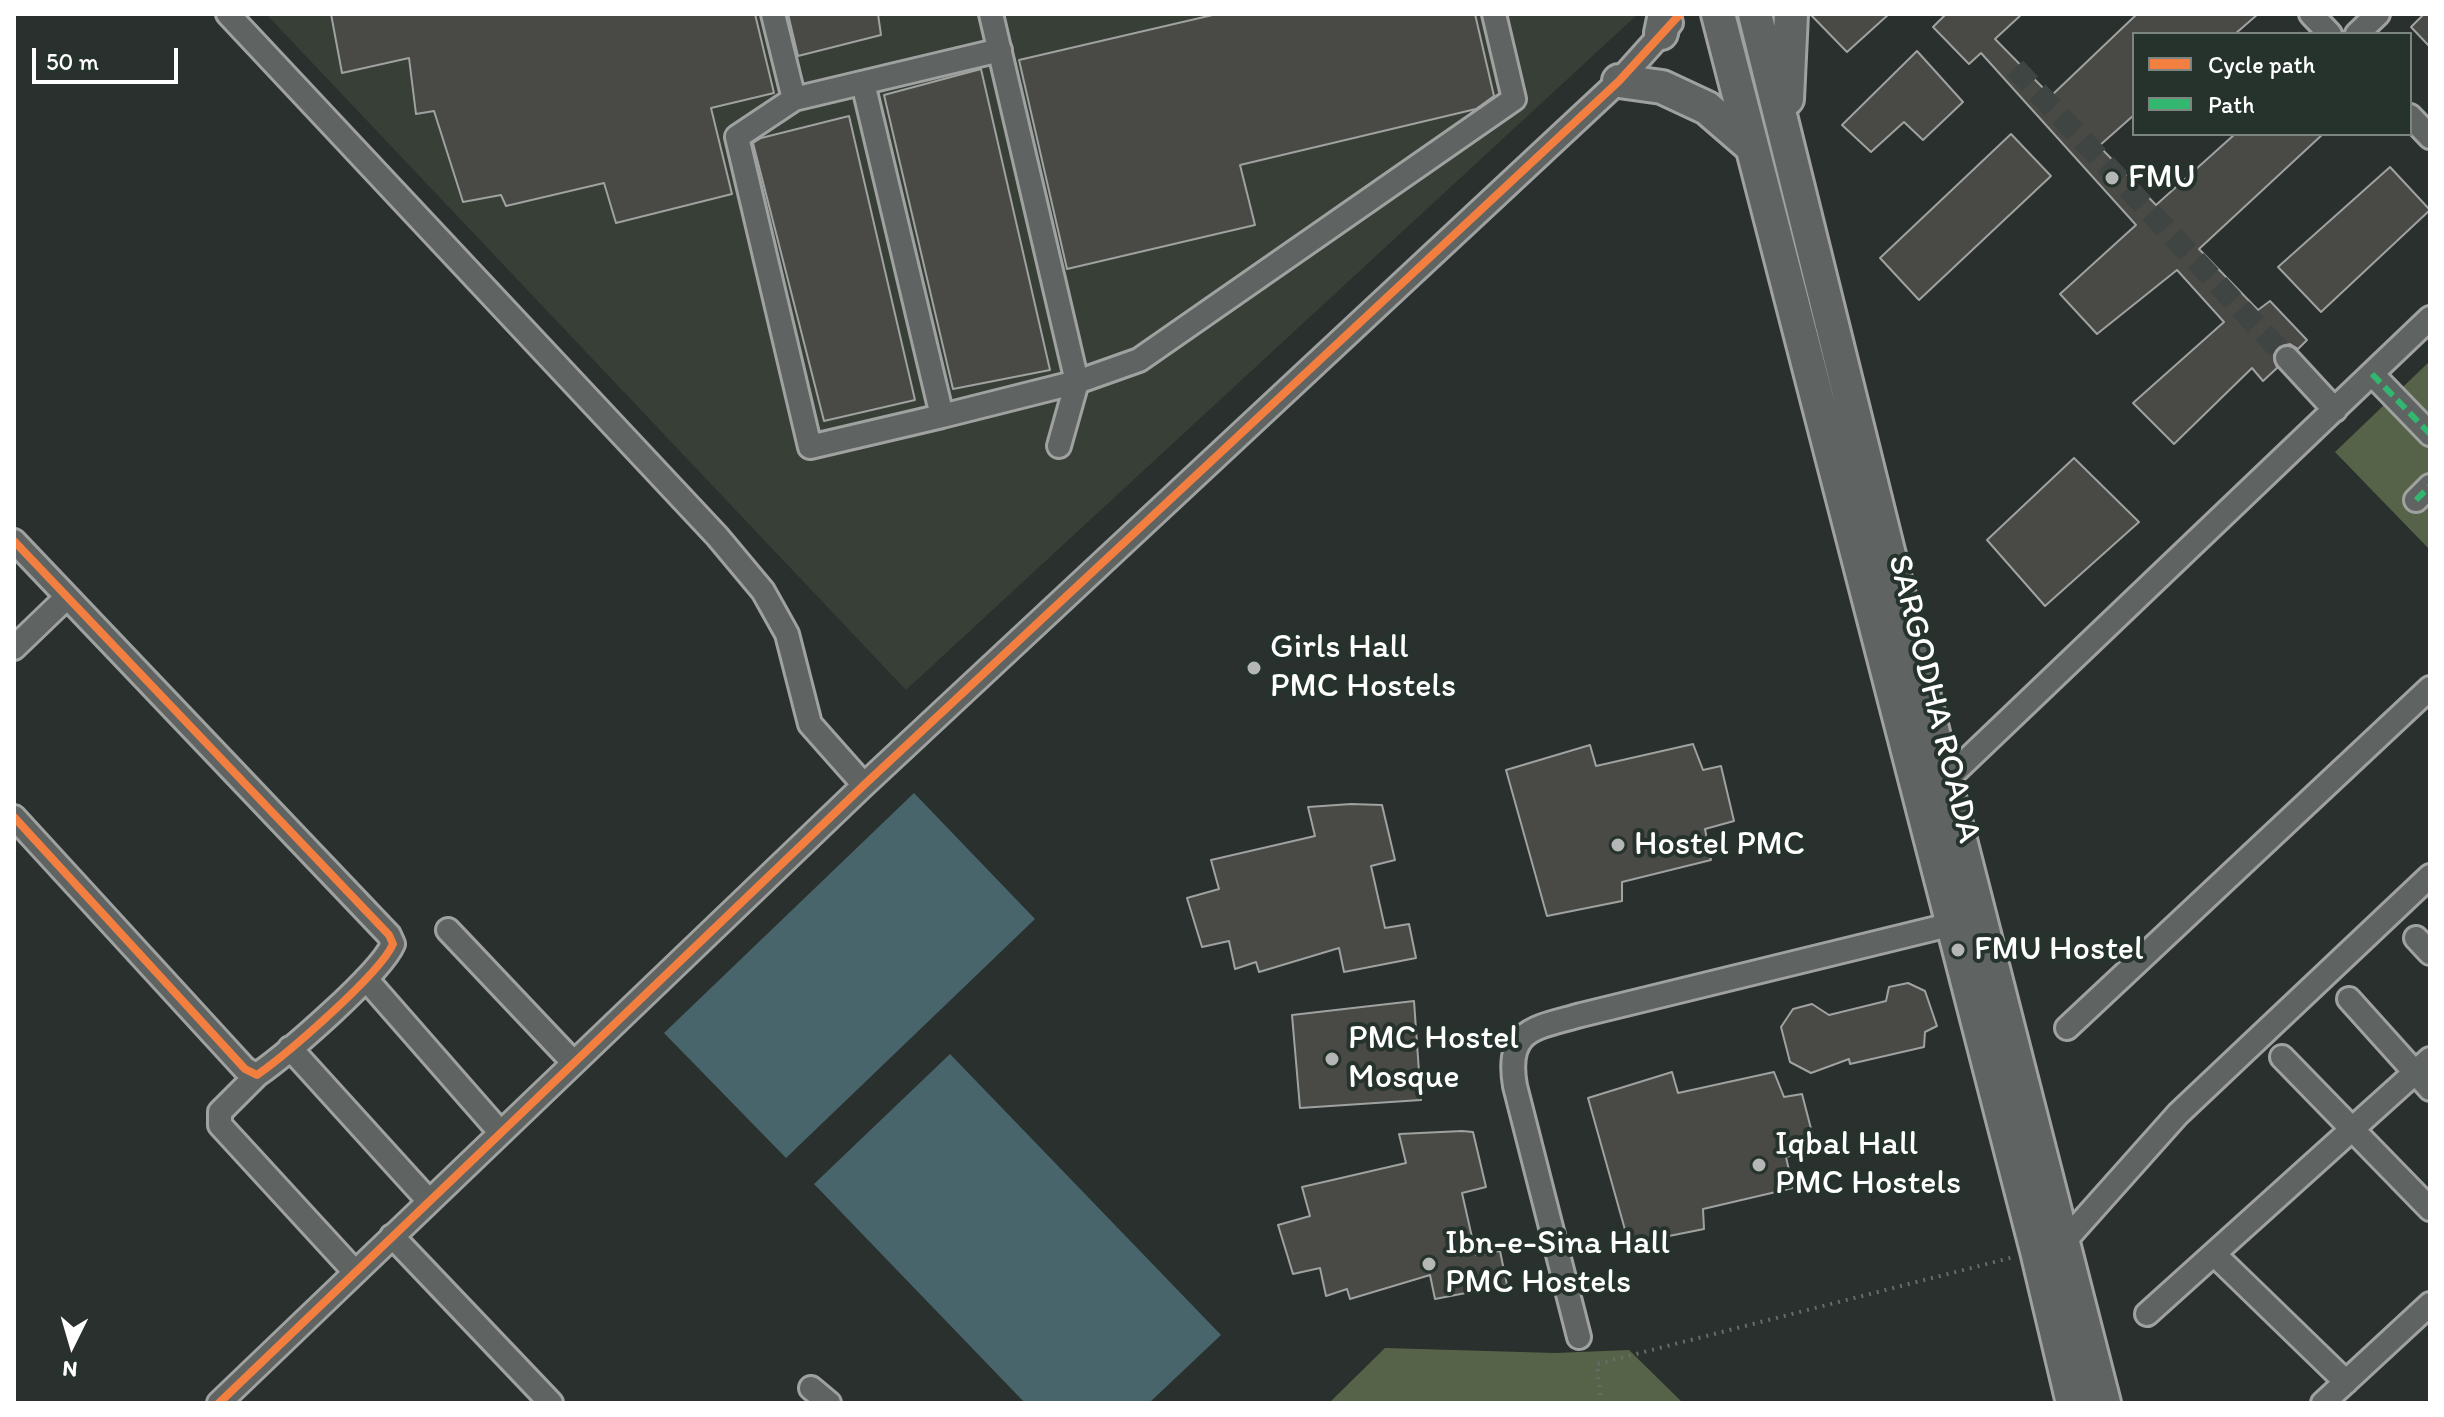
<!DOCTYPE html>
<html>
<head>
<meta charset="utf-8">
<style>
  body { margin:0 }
  #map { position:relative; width:2444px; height:1417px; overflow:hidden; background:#29302d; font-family:Itim,sans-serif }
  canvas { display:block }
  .frame { position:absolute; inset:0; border:16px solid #fff; pointer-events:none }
  .legend { position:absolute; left:2132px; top:32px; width:280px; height:104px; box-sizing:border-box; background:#26332d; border:2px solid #7d8581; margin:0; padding:10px 14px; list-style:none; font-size:24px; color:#fff }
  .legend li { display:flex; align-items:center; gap:16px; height:40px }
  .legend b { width:40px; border:2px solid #7d8581 }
  .north { position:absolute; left:32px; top:1305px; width:80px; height:80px; -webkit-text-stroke:6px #26332d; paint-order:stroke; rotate:185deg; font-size:22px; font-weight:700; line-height:32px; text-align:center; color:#fff }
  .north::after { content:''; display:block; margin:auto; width:28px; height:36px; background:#fff; clip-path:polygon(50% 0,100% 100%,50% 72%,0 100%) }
  .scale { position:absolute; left:32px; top:48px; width:146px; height:36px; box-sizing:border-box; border:4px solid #fff; border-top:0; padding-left:10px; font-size:24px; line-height:28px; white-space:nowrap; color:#fff; -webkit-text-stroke:6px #26332d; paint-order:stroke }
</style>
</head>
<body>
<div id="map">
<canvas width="2444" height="1417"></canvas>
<div class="frame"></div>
<ul class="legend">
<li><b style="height:10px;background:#f27e40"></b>Cycle path</li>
<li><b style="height:10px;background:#33b770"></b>Path</li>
</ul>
<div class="north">N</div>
<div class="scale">50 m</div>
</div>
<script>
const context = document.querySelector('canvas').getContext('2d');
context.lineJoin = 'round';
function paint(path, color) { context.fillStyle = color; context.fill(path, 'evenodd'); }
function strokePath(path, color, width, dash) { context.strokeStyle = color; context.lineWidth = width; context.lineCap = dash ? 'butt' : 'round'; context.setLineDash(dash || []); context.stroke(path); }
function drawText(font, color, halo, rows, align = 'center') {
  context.font = font + ' Itim,sans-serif'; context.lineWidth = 8; context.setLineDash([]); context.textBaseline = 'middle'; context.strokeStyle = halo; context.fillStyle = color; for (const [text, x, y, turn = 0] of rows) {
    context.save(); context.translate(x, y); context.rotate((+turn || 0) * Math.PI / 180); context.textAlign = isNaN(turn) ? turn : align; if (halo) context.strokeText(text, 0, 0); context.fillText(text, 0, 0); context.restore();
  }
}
const built = new Path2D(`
  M266,14H1638L906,690Z`);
const green = new Path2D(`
  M2430,361V550L2335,452Z
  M1385,1348L1555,1353L1629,1350L1683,1403H1329Z`);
const water = new Path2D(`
  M914,793L1035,919L786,1158L664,1033Z
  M950,1054L1221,1335L1149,1403H1025L814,1184Z`);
const building = new Path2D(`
  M331,14H755L774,93L711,108L732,194L616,223L604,183L506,206L501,195L463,202L434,111L416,114L409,58L342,73Z
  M788,14H878L881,35L798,56Z
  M1217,14H1475L1494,96L1476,109L1240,165L1255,225L1067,269L1019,60Z
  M1810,14H1889L1847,52Z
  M1946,14H2022L1995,39L2051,96L2137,14H2258L2235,34H2134V115L2099,146L2156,205L2235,134H2323L2199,249L2258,310L2270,301L2307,340L2298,349L2290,344L2278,347L2274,355L2277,368L2263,381L2252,368L2174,444L2133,403L2224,322L2177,270L2097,334L2060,294L2136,225L1981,53L1969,64L1933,27Z
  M2424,14H2430V47L2411,27Z
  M1917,51L1963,102L1923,140L1904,122L1871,152L1842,125Z
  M981,69L1050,370L953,389L884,95Z
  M849,116L915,400L824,421L753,143L761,138Z
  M2011,134L2051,176L1919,300L1880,258Z
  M2390,167L2430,210L2321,312L2278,267Z
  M2074,458L2139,522L2045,606L1987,540Z
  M1693,744L1703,770L1721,766L1734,821L1705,829L1711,860L1622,882V901L1547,916L1506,770L1590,745L1596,766Z
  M1351,804L1382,805L1395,860L1371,866L1385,928L1409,924L1416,958L1344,972L1339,948L1259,972L1256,962L1235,969L1229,941L1202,947L1187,898L1219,889L1211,860L1315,836L1308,807Z
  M1908,983L1925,991L1937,1026L1925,1032L1924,1047L1850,1064L1849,1059L1811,1073L1790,1062L1781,1027L1793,1009L1812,1004L1829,1015L1886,1001L1889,987Z
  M1414,1001L1421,1100L1300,1108L1292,1015Z
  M1672,1072L1678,1093L1774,1072L1784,1097L1802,1094L1816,1148L1786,1157L1793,1188L1703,1209L1704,1229L1629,1244L1588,1098Z
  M1462,1131L1473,1132L1486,1187L1462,1193L1476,1255L1500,1251L1507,1285L1435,1299L1430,1275L1350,1299L1347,1289L1326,1296L1320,1268L1293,1274L1278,1225L1310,1216L1302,1187L1406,1163L1399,1134Z`);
const minorTunnel = new Path2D(`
  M2015,68L2287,358`);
const path = new Path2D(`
  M1601,1403L1597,1364L2014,1257`);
const minor = new Path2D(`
  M228,14L717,536L763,591L787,634L810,724L864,785
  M773,14L794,99L1000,50
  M2311,14L2330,34
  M2357,34L2378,14
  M794,99L737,137L810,447L942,416L863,83
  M2410,116L2430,137
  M2287,358L2335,410
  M2372,374L2430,434
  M942,416L1077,382L991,14
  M1059,446L1077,382L1139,360L1514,99L1494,14
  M2416,500L2430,486
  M14,541L389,935L393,944C380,974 287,1054 257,1075L245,1069L14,817
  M14,648L67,597
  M1945,781L2430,318
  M448,930L573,1062
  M2416,938L2430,953
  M366,979L500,1132
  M2349,999L2430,1089
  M2067,1028L2430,688
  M290,1048L428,1200
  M2282,1057L2430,1209
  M257,1075L220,1112V1125L355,1272
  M392,1236L551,1403
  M2062,1244L2178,1114L2430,876
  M2214,1254L2346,1382
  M2147,1314L2430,1059
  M1579,1337L1515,1086C1505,1028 1536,1028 1581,1015L1953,924
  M811,1388L829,1403
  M219,1403L864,785L1619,81L1671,23
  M2323,1403L2430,1304`);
const highway = new Path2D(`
  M1718,14L2037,1251L2073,1403
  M1755,14L1945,781L2104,1403
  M1661,33L1665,14
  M1619,81L1662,87L1707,108L1751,146
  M1787,99L1791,14`);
const quiet = new Path2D(`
  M2372,374L2430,434
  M2416,500L2430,486`);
const cycleway = new Path2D(`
  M14,541L389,935L393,944C380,974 287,1054 257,1075L245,1069L14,817
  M219,1403L864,785L1619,81L1680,14`);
const markers = [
  [2112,178,8,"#b4b7b6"],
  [1254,668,8,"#b4b7b6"],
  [1618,845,8,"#b4b7b6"],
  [1958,950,8,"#b4b7b6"],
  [1332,1059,8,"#b4b7b6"],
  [1759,1165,8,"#b4b7b6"],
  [1429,1264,8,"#b4b7b6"]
];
const poiNames = [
  ["FMU",2128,178],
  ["Girls Hall",1270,648],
  ["PMC Hostels",1270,687],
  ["Hostel PMC",1634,845],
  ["FMU Hostel",1974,950],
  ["PMC Hostel",1348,1039],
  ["Mosque",1348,1078],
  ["Iqbal Hall",1775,1145],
  ["PMC Hostels",1775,1184],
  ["Ibn-e-Sina Hall",1445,1244],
  ["PMC Hostels",1445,1283]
];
const streetNames = [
  ["SARGODHA ROADA",1933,699,76]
];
paint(built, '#383f37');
paint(green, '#576348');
paint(water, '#49656c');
paint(building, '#494a46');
strokePath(building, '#9fa2a0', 2);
strokePath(minorTunnel, '#3e4542', 22, [22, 11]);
strokePath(minor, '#9fa2a0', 28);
strokePath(highway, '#9fa2a0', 38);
strokePath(path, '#686c69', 4, [2, 6]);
strokePath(minor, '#5f6362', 22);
strokePath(highway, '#5f6362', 32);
strokePath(quiet, '#33b770', 6, [12, 6]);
strokePath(cycleway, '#f27e40', 8);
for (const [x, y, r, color] of markers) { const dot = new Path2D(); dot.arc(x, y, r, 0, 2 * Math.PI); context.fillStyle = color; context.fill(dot); strokePath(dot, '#26332d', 3); }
drawText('34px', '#fff', '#26332d', poiNames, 'left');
drawText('34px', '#fff', '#26332d', streetNames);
</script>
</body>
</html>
